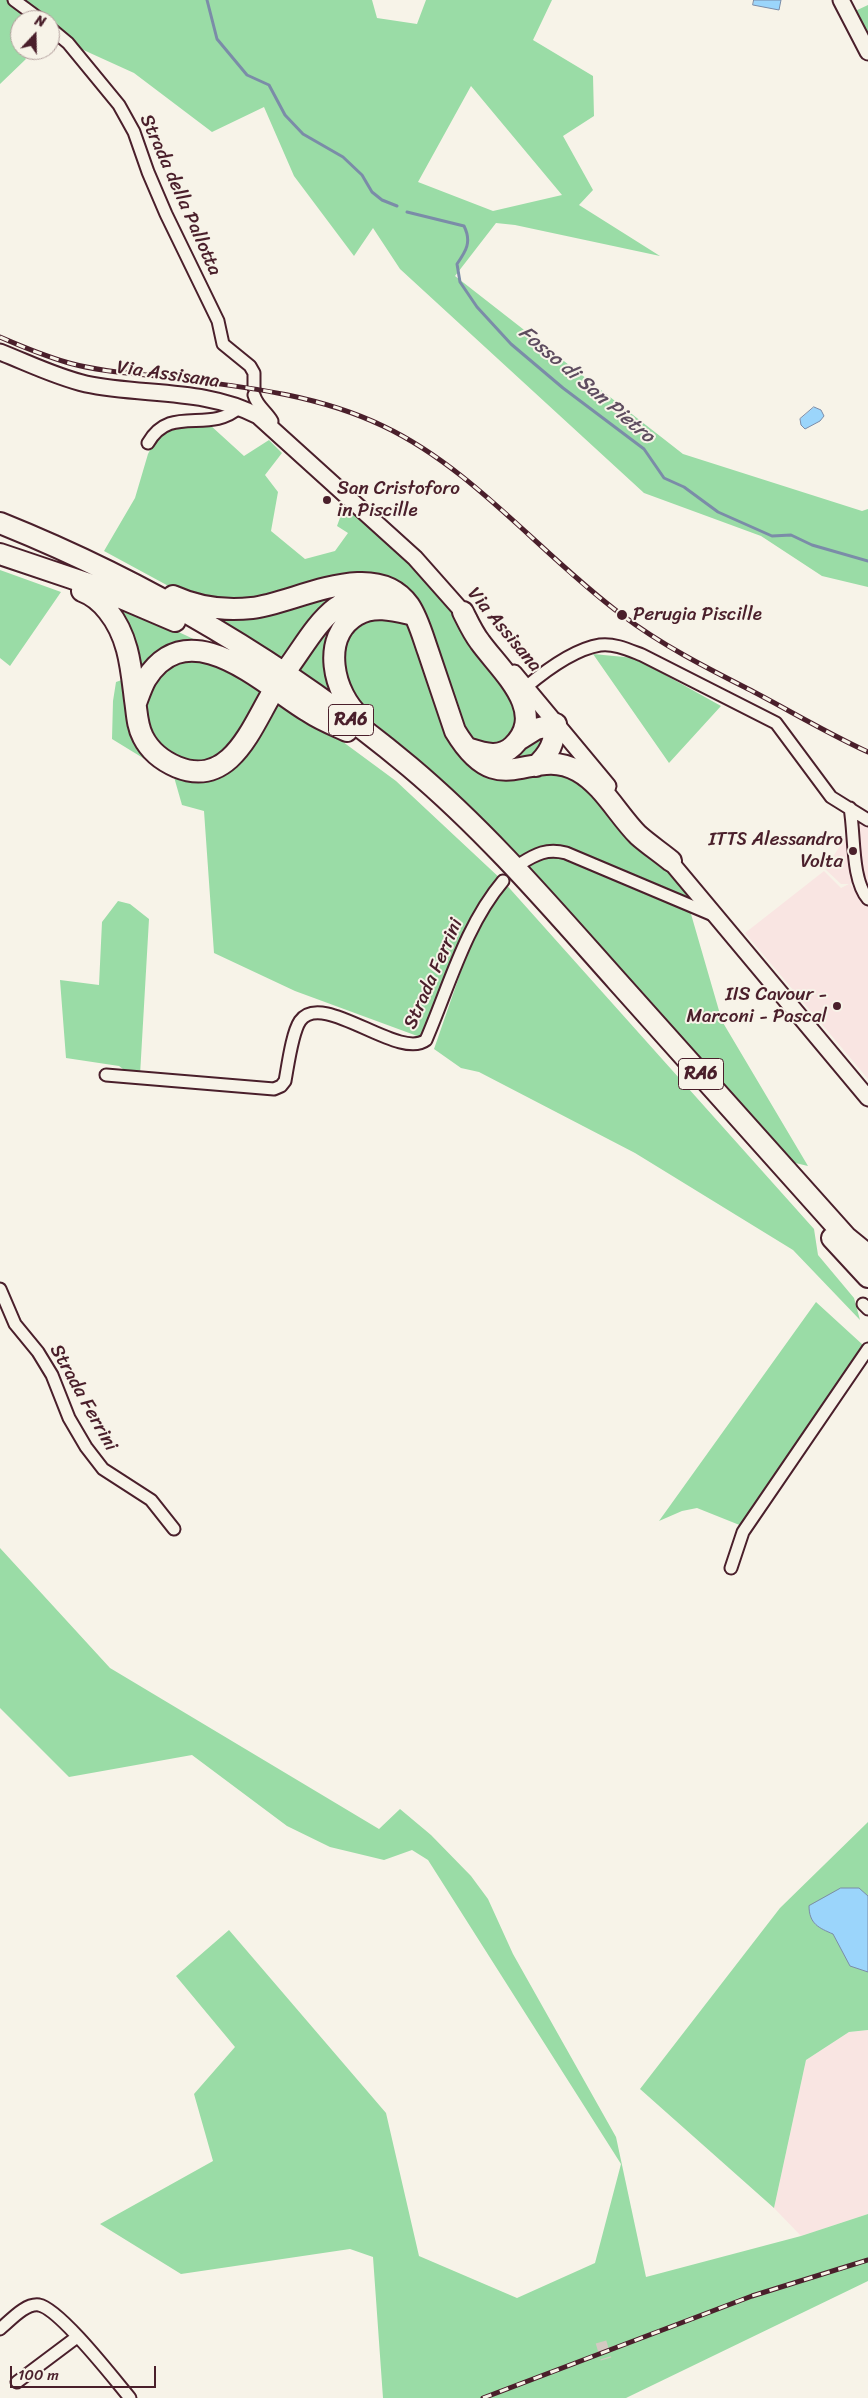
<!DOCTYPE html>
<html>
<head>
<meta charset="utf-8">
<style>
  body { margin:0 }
  #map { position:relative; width:868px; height:2398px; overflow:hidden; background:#f7f3e8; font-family:Sriracha,sans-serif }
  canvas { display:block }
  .north { position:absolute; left:10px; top:10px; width:50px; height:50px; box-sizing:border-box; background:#f7f3e8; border:1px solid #b29e9c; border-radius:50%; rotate:21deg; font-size:14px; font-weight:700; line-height:20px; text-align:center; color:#4a1f2b }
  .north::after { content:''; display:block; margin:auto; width:18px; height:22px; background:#4a1f2b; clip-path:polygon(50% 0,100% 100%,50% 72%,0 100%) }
  .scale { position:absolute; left:10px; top:2366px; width:146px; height:22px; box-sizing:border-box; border:2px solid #4a1f2b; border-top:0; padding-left:6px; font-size:15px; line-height:18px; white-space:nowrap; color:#4a1f2b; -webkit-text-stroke:4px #f7f3e8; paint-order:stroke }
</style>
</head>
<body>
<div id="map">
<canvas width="868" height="2398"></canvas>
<div class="north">N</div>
<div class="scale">100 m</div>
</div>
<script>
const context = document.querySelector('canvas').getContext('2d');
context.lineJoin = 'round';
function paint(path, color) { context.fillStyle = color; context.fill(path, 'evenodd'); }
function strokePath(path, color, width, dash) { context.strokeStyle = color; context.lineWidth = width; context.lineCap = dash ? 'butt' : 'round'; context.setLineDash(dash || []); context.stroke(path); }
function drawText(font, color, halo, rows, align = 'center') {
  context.font = font + ' Sriracha,sans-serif'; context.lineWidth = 4; context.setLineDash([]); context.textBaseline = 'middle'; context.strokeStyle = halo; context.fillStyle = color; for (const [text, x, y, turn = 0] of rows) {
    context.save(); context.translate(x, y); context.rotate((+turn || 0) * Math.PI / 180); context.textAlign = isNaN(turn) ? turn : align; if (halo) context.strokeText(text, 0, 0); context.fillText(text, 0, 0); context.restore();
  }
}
const built = new Path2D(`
  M862,822L868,825V890L863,882L850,884L868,906V1079L745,933L824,871L841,888L849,884H841L825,869L849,832Z
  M868,2030V2214L801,2236L774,2208L806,2060L849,2032Z`);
const green = new Path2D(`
  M0,0H372L377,18L417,24L426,0H552L533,40L593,76L594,116L563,136L593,190L579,205L660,256L515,225L496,223L455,276L683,454L862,511L868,509V587L822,576L761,536L644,493L400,269L373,228L354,256L294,176L264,107L212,132L134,73L68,43L50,28V20H20V38L13,42L26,59L0,84ZM471,86L562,195L493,211L418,182Z
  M868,5V37L853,12Z
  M210,425L244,456L269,440L282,453L265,475L278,492L271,531L305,559L335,551L348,533L337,526L345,504L422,574L458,617L511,689L520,725L500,747L472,743L460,730L422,608L291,590L219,603L174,589L104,551L135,498L148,454L159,433L176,426Z
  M0,570L61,592L10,666L0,658Z
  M349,587L285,665L202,611Z
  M102,596L202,643L185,655L211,656L297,708L396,781L503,881L814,1229L818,1255L854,1298L860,1320L793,1250L635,1153L479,1072L461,1068L434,1049L469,948L458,946L420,1037L295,991L214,953L204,811L182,805L174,777L112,739L113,701L116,682L136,675Z
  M379,612L409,624L470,760L566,769L667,863L693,896L691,914L722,1021L808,1166L787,1161L463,799L355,706L339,647L347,628Z
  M339,614L344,623L337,700L295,672Z
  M593,654L635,658L721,706L669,763Z
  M548,734L533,762L500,759Z
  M118,901L130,904L149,919L140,1075L127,1072L119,1066L66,1058L60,980L99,985L102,922Z
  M816,1302L863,1345L742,1526L697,1508L682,1511L659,1521Z
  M0,1548L110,1668L379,1829L400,1809L431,1835L471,1876L488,1899L513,1954L616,2137L646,2277L801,2236L868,2214V2281L626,2398H383L373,2257L350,2249L181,2274L100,2224L213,2161L194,2094L235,2047L176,1976L229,1930L386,2113L419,2256L517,2298L595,2263L621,2164L428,1860L412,1850L384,1860L330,1847L287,1826L192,1755L69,1777L0,1708Z
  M868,1822V2030L849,2032L806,2060L774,2208L640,2089L780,1908Z`);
const water = new Path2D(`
  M754,0H781L779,10L753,5Z
  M814,407L821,410L824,416L820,421L805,429L801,425L800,419Z
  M841,1888H859L868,1896V1972L850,1966L833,1934C819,1928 809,1924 809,1906Z`);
const stream = new Path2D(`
  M207,0L217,39L247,75L269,85L285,115L303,134L343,157L362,175L372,192L382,200L397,206
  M407,212L464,226C472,242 466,251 457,264L460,282L477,307L511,344L563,388L644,449L664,478L684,487L718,512L772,536L791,535L812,545L868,561`);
const streetTunnel = new Path2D(`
  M601,2342L606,2359`);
const street = new Path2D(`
  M14,0L41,20
  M50,28L68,43L119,105L134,132L148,172L166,214L218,321L223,344L250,366L254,373V388
  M254,395C257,406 266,411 272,421L271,427
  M148,443C171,403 209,435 240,407
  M526,687C545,671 575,649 600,645C614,643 629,650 642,655L776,723L831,797L868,820
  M850,808C855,835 851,879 868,899
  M520,864C536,854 547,848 566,853L713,915
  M106,1075L274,1089L281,1086L285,1081C288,1065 292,1033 300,1021C322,989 399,1061 426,1040C449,987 465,926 503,881
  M0,1289L15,1324L38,1352L52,1375L69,1418L86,1447L103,1469L151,1500L174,1529
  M863,1304L868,1309
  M731,1568L743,1532L868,1349
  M0,2329C10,2321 25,2303 39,2305C60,2309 114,2379 130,2398
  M17,2382L77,2337`);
const secondary = new Path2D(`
  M841,0L868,52
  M0,352C28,363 56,377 86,384C143,396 206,388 258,416L415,558L469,619
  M514,673L608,786
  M664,854L868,1098`);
const highway = new Path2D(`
  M0,523C147,582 288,665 410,767C486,831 551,907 617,981C693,1066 770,1152 846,1237L868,1255
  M0,554L86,583L175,621
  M82,591C93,595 101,602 108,611C129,637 131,668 135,700C137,713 137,726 143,737C150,751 163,761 177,767C229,788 250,731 271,695
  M173,596C197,607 225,611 252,608C296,603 374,556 409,605C418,618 423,637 428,651C437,678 446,704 455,731C500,806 530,744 578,771C603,785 618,815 638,835C648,844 660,852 671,861
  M463,612C468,622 473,633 480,642C500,670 549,711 513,746C501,758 485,754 470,749
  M290,665C314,632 338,582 388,601
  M136,703C139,695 142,686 146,679C190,610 265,686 309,712C321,720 334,725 347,731
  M361,718C333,694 320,637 357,615C373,605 393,610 410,614
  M520,739L536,729L556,724C554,743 550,753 536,766
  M832,1238L868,1277`);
const rail = new Path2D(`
  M0,337C23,347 45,356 69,363C98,371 128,373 157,376C234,386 312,392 383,426C474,469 541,555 622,615C663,646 709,669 754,692C792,712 829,734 868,752
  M483,2398L752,2296L868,2260`);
const markers = [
  [327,500,5,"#4a1f2b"],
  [622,615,6,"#4a1f2b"],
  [853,851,5,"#4a1f2b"],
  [837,1006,5,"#4a1f2b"]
];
const shields = [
  [351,720,45],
  [701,1074,45]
];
const shieldNames = [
  ["RA6",351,720],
  ["RA6",701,1074]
];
const streetNames = [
  ["Strada della Pallotta",180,195,66],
  ["Via Assisana",168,375,8],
  ["Via Assisana",504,630,50],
  ["Strada Ferrini",434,974,-66],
  ["Strada Ferrini",83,1398,61]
];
const poiNames = [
  ["San Cristoforo",337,489],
  ["in Piscille",337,511],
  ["Perugia Piscille",633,615],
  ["ITTS Alessandro",843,840,"right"],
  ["Volta",843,862,"right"],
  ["IIS Cavour -",827,995,"right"],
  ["Marconi - Pascal",827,1017,"right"]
];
const waterNames = [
  ["Fosso di San Pietro",586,385,40]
];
paint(built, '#f9e5e2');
paint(green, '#9adca6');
paint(water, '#9bd5fb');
strokePath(water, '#7b8ca8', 1);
strokePath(stream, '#7b8ca8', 3);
strokePath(streetTunnel, '#d4c9c2', 11, [11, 5.5]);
strokePath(street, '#4a1f2b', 15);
strokePath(secondary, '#4a1f2b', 19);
strokePath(highway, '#4a1f2b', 24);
strokePath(street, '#f7f3e8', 11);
strokePath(secondary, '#f7f3e8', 15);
strokePath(highway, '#f7f3e8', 20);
strokePath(rail, '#4a1f2b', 5);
strokePath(rail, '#f7f3e8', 3, [9]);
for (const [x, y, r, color] of markers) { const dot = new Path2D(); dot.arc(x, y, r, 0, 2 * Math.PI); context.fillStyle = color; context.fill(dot); strokePath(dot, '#f7f3e8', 2); }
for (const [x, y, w] of shields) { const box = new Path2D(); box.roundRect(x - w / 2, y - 15.5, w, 31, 4); context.fillStyle = '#f7f3e8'; context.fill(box); strokePath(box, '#4a1f2b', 1); }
drawText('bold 18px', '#4a1f2b', null, shieldNames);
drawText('19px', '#4a1f2b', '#f7f3e8', streetNames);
drawText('19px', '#4a1f2b', '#f7f3e8', poiNames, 'left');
drawText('italic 20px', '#5e4c5f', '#f7f3e8', waterNames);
</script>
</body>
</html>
